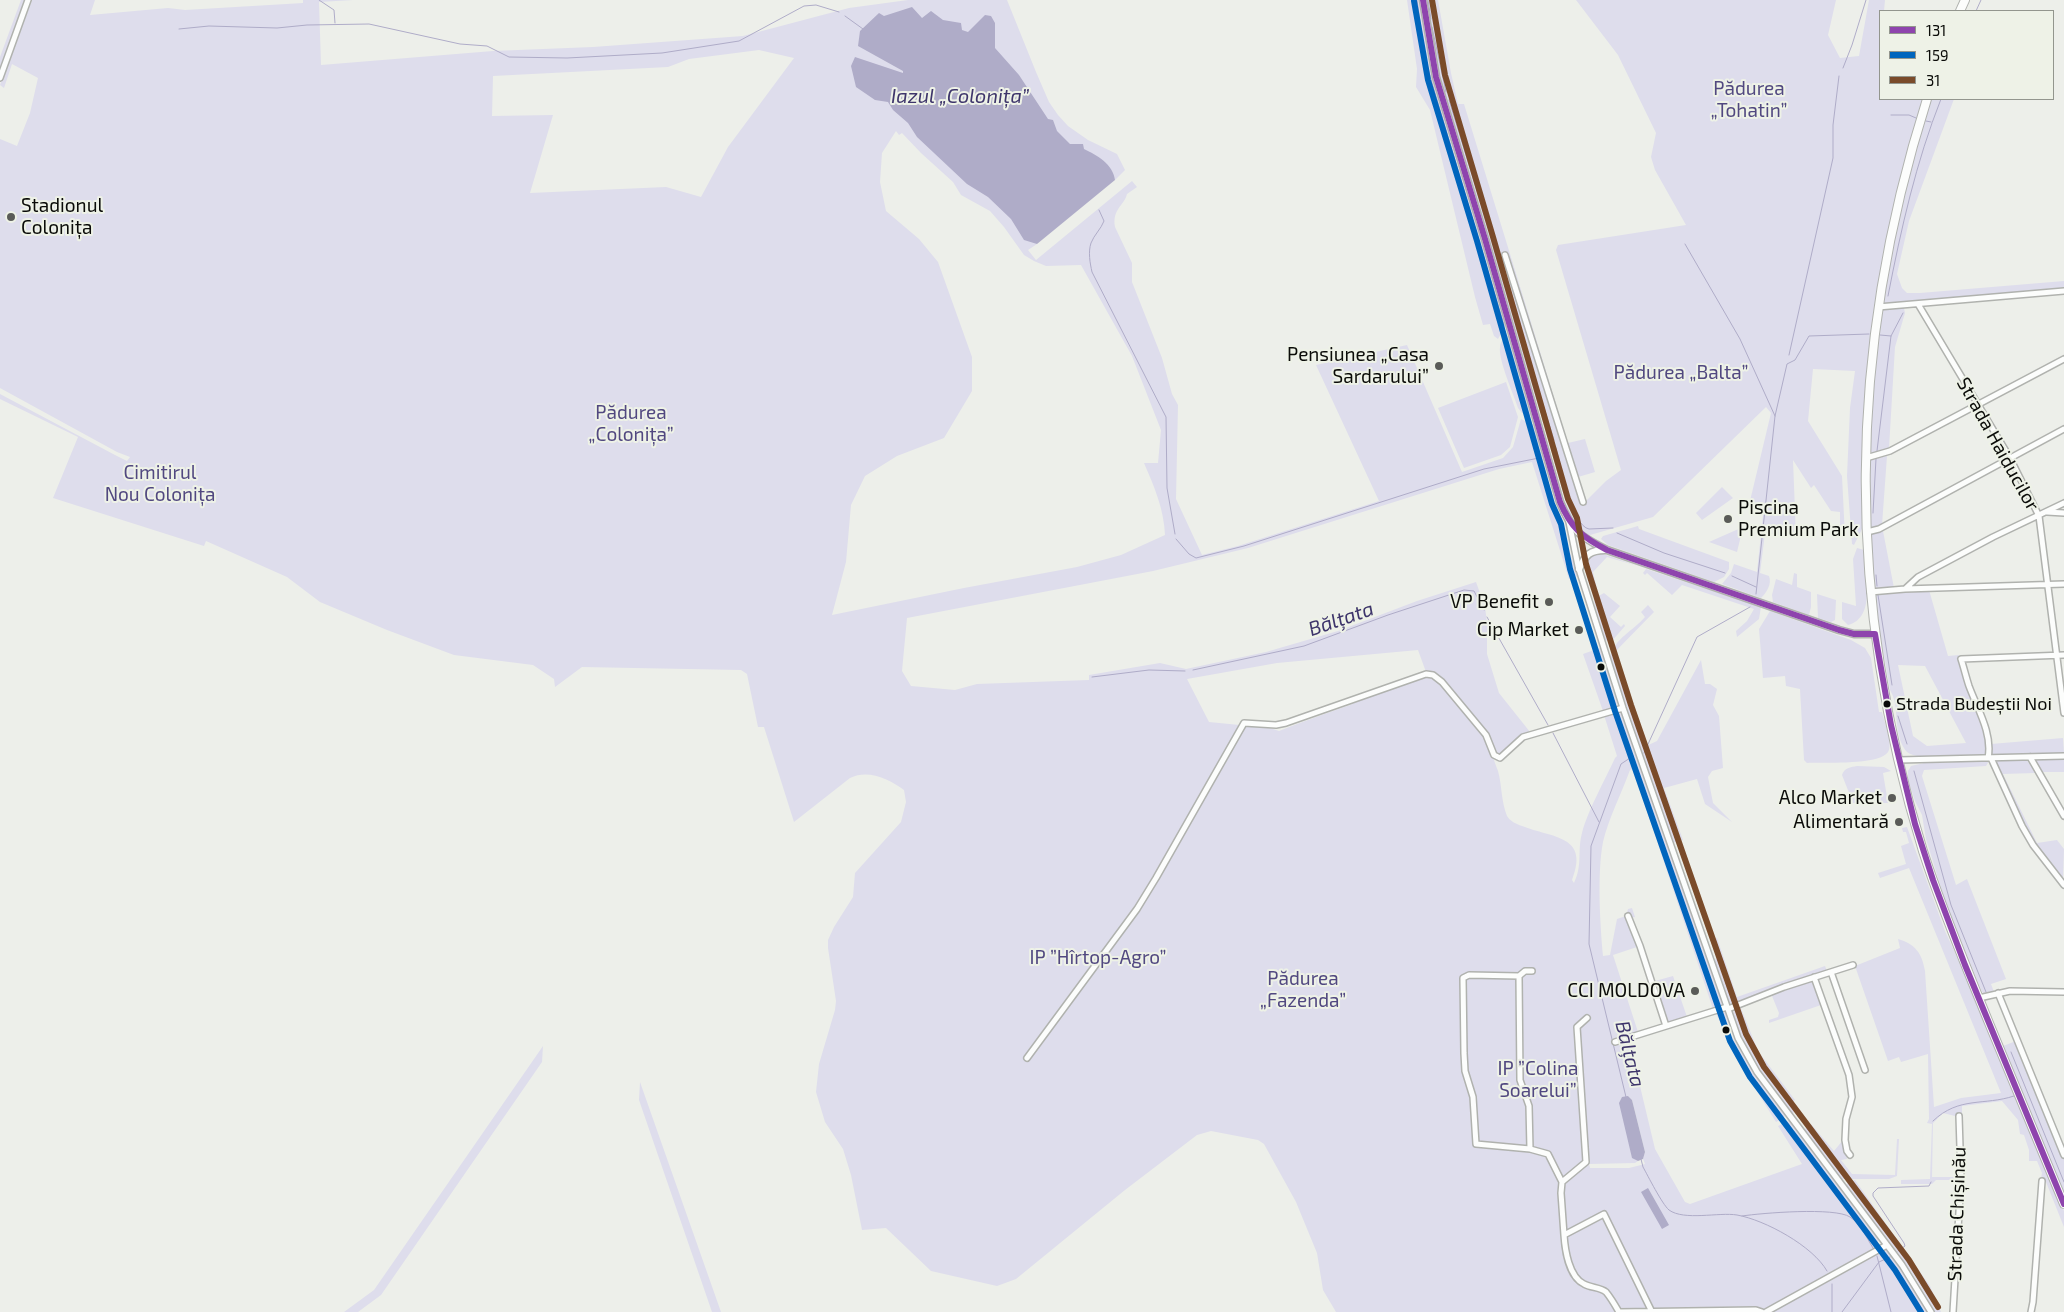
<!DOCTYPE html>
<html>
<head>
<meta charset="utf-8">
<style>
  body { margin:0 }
  #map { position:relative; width:2064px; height:1312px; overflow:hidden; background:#edefea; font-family:"Exo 2",sans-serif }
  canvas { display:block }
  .legend { position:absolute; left:1879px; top:10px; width:175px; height:90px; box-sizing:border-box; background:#eef2e7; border:1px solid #93968e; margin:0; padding:6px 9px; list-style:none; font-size:15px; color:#0b0c09 }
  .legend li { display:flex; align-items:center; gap:10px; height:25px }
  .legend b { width:25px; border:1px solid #93968e }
</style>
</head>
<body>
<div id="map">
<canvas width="2064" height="1312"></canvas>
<ul class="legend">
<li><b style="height:6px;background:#8e44ad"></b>131</li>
<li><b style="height:6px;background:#0065bd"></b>159</li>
<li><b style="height:6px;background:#7a4b2a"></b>31</li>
</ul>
</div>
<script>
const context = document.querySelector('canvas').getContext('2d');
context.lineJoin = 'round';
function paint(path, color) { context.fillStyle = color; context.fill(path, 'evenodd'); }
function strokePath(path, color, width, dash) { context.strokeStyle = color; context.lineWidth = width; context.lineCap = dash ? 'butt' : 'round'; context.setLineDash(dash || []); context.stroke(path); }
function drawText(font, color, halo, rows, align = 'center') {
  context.font = font + ' "Exo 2",sans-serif'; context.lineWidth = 4; context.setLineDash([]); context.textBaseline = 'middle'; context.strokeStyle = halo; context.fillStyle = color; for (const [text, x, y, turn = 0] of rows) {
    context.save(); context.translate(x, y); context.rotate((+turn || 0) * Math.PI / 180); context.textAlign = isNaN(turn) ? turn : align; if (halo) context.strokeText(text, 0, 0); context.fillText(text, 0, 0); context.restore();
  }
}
const green = new Path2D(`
  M21,0H25L0,68V57Z
  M32,0H95L90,15L168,8L185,10L303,3V0H353L319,2L321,65L493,51L593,47L743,36L849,8L908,0H1007L1036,72L1049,102L1058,115L1068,126L1088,140L1117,154L1125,170L1115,180L1099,163L1000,187L1037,244L1028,250L1036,260L1132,181L1137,187L1127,194C1124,206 1112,209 1115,227L1132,263V282L1162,358L1172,394L1178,405L1176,499L1202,555L1238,546L1379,501L1316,365L1407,345L1462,472L1503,458L1513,447L1521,419L1534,425L1559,520L1578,576L1569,579L1532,462L1499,469L1248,548L1153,571L907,618L902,671L911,686L955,690L977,684L1089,680V675L1160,663L1186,669L1266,652L1338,631L1417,601L1476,582L1485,607L1487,623V654L1499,693L1530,732L1523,735L1500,755L1494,752L1487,734L1444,681L1440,677L1426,672L1418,650L1277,663L1187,679L1209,722L1270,728L1279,731C1302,722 1326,713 1350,705C1368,698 1414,673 1432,677C1442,679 1449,693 1455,701C1463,712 1475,721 1483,732C1490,743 1493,759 1498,771C1502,785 1501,801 1507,816C1510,821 1516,824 1522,826C1552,838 1590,835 1572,880L1574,883C1583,864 1577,852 1582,833C1588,810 1605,780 1615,758L1617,756L1604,715L1617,712L1622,714L1723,1005L1713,1009L1633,769L1630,770C1622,792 1608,820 1603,842C1597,873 1600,924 1603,956L1610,955L1617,919L1626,916L1628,909L1632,908L1635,917L1631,918L1626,916L1637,947L1613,955L1638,1032L1614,1039L1615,1045L1629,1040L1655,1149L1685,1202L1690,1204L1802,1164L1778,1126L1788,1121L1792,1123L1878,1238V1248L1800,1291L1803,1295L1884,1250L1888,1251L1911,1284L1927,1312H1336L1323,1290L1317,1253L1296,1202L1264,1144L1258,1140L1211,1131L1197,1135L1125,1190L1016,1279L997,1286L931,1271L886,1228L862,1230L851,1175L843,1149L825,1122L816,1092L819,1064L835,1010L836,1001L828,948V940L834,927L853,897L855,873L901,822L906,802L904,790C889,779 868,769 850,778L794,822L764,727H758L747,674L741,670L582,667L555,687L554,679L533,665L454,655L387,630L320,602L287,577L206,541L204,546L53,498L78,437L0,399V394L115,455L127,461L130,457L117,452L0,388V139L17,146L30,113L38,78L12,64L4,88L0,85ZM759,50L794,58L728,147L701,197L666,187L530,193L553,115L492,116L493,76L668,67L689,59ZM896,131L899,135L902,133L921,153L953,182L961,195L990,211L1004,227L1024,255L1034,261L1046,266L1081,265L1132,356L1161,430L1158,463H1144C1154,486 1164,509 1165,535L1121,555L1077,567L964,588L832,615L846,562L851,505L865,476L897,456L944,438L972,391V357L938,262L919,239L886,211L880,182L882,153ZM1628,1096L1632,1100L1645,1152L1643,1159L1645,1164L1629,1168H1590L1589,1164L1635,1163L1638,1161L1632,1157Z
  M1407,0H1420L1432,72L1507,323L1498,339L1494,336L1490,324L1483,325L1475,297L1430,110L1416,87L1417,69Z
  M1425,0H1438L1451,73L1458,104H1464L1568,443L1585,439L1595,472L1578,477L1586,501L1606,481L1621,470L1556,250L1558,245L1686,225L1655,170L1651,157L1656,133L1618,55L1576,0H1836L1828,35L1840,58L1859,56L1869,0H1885L1884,11H1880V99H1924C1894,194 1871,293 1866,392C1864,437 1864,481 1864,525L1854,545L1852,544L1847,476L1850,408L1855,371L1813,369L1808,421L1842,476L1845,537L1840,525V512L1831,511L1814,485L1811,488L1793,460L1796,537L1765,533L1760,573L1769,576C1772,584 1767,592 1761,598L1722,584L1731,573L1734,564L1757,572L1764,506L1750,501L1771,413L1766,407L1653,517L1590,535C1569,530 1563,488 1558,470C1547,430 1533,391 1521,351C1495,263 1468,174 1442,86L1433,50Z
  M1931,99H1954L1909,221L1897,274L1902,288L1907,293H1920L2064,281V289L1882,304L1903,196Z
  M1904,308L1905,313L1895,347L1889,448L1869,454L1871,408L1880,310Z
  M1510,335L1532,417L1522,413L1518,408C1514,395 1498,360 1500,347C1500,343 1503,339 1505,336Z
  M1506,382L1518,417L1510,447L1501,455L1464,468L1438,408Z
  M1887,456L1882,525L1869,529V460Z
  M1722,487L1733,498L1702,520L1696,513Z
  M1638,526L1639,529L1729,562V569L1724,577L1714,582L1608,545L1601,539L1603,536Z
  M1743,527L1737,552L1709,542Z
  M1883,531L1894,588L1873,589L1869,535Z
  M1857,548L1864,550C1865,572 1877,618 1848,625L1842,619V602L1856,606L1853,559Z
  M1597,553L1603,554L1638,566L1607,557L1593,572L1597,589L1595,591L1591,589C1587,577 1582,566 1591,555Z
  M1646,569L1761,607L1759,619L1737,637L1736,631L1747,621L1754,609L1682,585L1672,595L1647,573L1645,575L1643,573Z
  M1794,573L1797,574V587L1811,592V607L1809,615L1773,602L1772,595L1776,579L1792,585Z
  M1929,590L1948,656L1959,655L1967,684L1986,737L1987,750L1984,756C1968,756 1919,762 1907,752C1902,747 1899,738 1898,731C1895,716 1898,703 1890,690L1873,594ZM1898,665L1925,666L1966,743L1927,746L1913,736Z
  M1604,593L1620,606L1610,617L1621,627L1624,624L1625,626L1611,642L1605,640L1594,602L1595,598Z
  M1817,594L1836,600L1835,620L1831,622L1818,618Z
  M1648,605L1654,612L1612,655L1644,747L1657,741L1701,660L1705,684H1710L1717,689L1713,705L1719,716L1723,768L1712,771L1708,777L1713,803L1732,822L1705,804L1697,779L1664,788L1683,840L1673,843L1610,657C1615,638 1633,631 1645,617L1641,612Z
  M1770,611L1851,640L1865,648L1871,658L1879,712H1882C1884,722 1892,740 1889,750C1884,766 1823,762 1807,763L1804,760L1800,689L1786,686L1785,676L1763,678L1759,629Z
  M1600,648L1617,703L1616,707L1603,711L1583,654Z
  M2063,738L2064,753L1992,755L1991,744Z
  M2064,759V772H2042L2035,760Z
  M2027,760L2035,773L2003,774L2037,843L2057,840L2064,849L2063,880L2035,845L2023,825L1994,761Z
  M1989,761L1986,766L1924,770L1922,776L1956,885L1967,879L2006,979L1991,984L1994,992L1985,994L1982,992L1947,907L1926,839L1922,815L1915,801L1908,780V771L1911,766L1924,763Z
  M1857,766L1884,767L1891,771L1883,773L1888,803H1853L1842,775C1844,768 1851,767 1857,766Z
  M1907,827L1945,931L1974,994L2064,1211V1227L2046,1182L2041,1178L2042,1173L2037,1161H2029V1150L2024,1135L2020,1134L2018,1120L2002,1101L1962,1106V1121L1955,1116L1943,1113L1933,1123L1932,1177H1958V1180H1936L1932,1184H1901V1180L1930,1179L1932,1124L1927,1123L1929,1119L1928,1054L1901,1062L1899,1057L1888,1061L1855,966L1900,948L1898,939C1915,944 1922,953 1925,971L1934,1107L1961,1098L2001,1093L1909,868L1880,878L1878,873L1906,864L1901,846L1909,843L1906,832H1903L1902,828Z
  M1717,938L1737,997L1825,966L1827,971L1733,1005L1728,1002L1714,961L1718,957L1712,940Z
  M1673,976L1687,1017L1668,1022L1655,981Z
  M1811,980L1821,1005L1769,1023V1020L1778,1017L1779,1013L1772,996L1769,994Z
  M1740,1006L1758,1051L1795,1100L1790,1104L1795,1111L1792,1114C1769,1085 1740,1051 1733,1013L1735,1008Z
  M1722,1011L1726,1013L1728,1026H1726L1729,1035H1731L1752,1069L1785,1115L1784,1118L1776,1122C1754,1087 1733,1052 1716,1013Z
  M2016,1041L2064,1159V1196L2003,1046Z
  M543,1046L542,1062L381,1295L358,1312H344L374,1290Z
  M640,1082L721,1312H712L639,1100Z
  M1811,1124L1834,1151L1843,1140L1847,1159L1841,1160L1852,1174L1895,1175L1897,1139H1899L1897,1176L1889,1179H1841L1804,1130Z
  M1855,1180L1930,1286L1941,1312H1934C1913,1266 1876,1226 1846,1186L1848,1182Z`);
const water = new Path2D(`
  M912,7L922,18L931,11L943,20L961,23L962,30L968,32L985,15L991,16L995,23V48L1019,75L1048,119L1053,120L1057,131L1070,144H1083L1084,149C1097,155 1113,164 1115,180L1037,244L1024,240L1011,219L988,197L967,184L917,137L908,123L893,110L888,102L875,100L856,87L851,66L855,57L903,73V71L858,46L860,31L879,13L884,16Z
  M1628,1096L1632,1100L1645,1152L1643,1159L1638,1161L1632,1158L1619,1103L1622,1097Z
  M1648,1188L1669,1225L1662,1229L1641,1192Z`);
const stream = new Path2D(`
  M319,0L334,10L335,23
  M1417,0L1425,57L1432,83L1504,325
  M1428,0L1431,19
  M1976,11L1981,0
  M845,16L863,29
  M1432,27L1446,92
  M179,29L209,26L277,28L307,25L369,24L460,44L487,46L509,57L567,58L662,53L739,41L804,6L816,5L839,12
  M1843,68L1852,45L1866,0
  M1449,100L1554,440
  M1891,115H1909L1916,118
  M1926,121L1931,122
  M1099,210L1104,221C1101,229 1094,235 1091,243C1088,252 1090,263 1092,272L1166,417L1167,488L1175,534
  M1685,244L1740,339L1775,416
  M1888,296C1901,229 1916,162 1941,99
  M1880,335L1891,336
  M1506,337L1526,414
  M1789,355L1833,158V125L1839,76
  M1529,423L1553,510
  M1556,448C1560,465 1572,526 1589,529L1613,528
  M1877,451L1891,336L1903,313
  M1873,513L1876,459
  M1617,533L1664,553L1725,573
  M1176,539L1189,554L1196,558L1244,546L1484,469L1539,458
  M1876,575L1877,586
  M1732,576L1756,587
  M1756,594L1775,416L1787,364L1795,360L1809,336L1869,334
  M1878,595L1892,685
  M1487,617L1548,725
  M1193,670L1304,646L1388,615L1464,590L1474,591L1484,610
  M1092,677L1149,670L1185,671
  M1898,716L1907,744
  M1553,733L1599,822
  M1644,753L1697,637L1750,607
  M1914,771L1951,905L1986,992
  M2011,1052L2064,1182
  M1626,1097L1589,944L1591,846L1621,764L1633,756
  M1933,1121C1959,1096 1984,1106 2014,1096
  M1788,1125L1829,1179L1832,1190C1845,1196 1854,1211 1858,1224
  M1641,1159L1643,1167C1648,1176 1662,1204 1669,1210C1684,1221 1719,1212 1737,1215C1765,1220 1813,1246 1827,1271
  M1742,1216C1762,1213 1835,1207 1850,1217C1861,1224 1866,1237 1873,1248
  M1898,1251L1905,1246L1904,1243L1873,1196V1193L1878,1188L1929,1186L1931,1182
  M1877,1256L1891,1312
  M1832,1312V1284
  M1842,1312L1879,1262L1890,1257`);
const minor = new Path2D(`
  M0,78L28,0
  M1505,255L1583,502
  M1918,304L2010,458L2039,516L2064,713
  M1878,307L2064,291
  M1866,458L1890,451L2064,359
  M2047,512L2064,513
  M1569,522L1578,566L1623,708L1738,1038L1757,1072L1902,1265L1931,1312
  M1867,532L1879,529L2064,429
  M1905,589L2064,584
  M1870,592L1905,589L1918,577L1993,537L2064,503
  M2030,757L2064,816
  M1988,758C1993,734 1977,708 1969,686C1966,677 1964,668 1961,659L2064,655
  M1991,758L2022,826L2033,845L2064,885
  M1899,760L2064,756
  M1628,916L1640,946L1666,1026
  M1532,971H1525L1519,976L1520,1080L1529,1106L1530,1149L1548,1154L1562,1182L1561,1193L1564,1235L1604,1214L1651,1310
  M1831,972L1865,1070
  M1519,976L1469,975L1463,978L1464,1053L1465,1071L1473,1097L1476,1144L1530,1149
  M1814,977L1849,1075L1852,1097L1846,1119L1845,1140L1847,1151L1850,1155
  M1998,993L2064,1155
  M1979,998L2010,991L2064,992
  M1728,1009L1784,987L1853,965
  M1615,1042L1727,1007
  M1027,1058L1137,909L1156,878L1244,723L1276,725L1286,723L1426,674L1433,675L1442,682L1486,735L1494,755L1500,758L1523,737L1623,708
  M1562,1182L1586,1162L1577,1027L1587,1018
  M1564,1235C1565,1250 1569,1277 1584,1284C1591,1288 1600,1287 1606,1292C1611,1298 1615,1305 1619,1312L1756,1310L1762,1312
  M1766,1312L1887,1245
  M1953,1312L1961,1179L1959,1116
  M2031,1312L2033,1302L2042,1181`);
const major = new Path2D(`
  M1423,0L1436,77L1485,239L1560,502C1572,531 1579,536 1607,550L1839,630L1854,634H1875
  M1579,569C1585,555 1590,550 1605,550`);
const highway = new Path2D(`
  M1960,11L1965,0
  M1927,99C1847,351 1845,598 1923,851C1942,910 1966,966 1989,1023C2014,1083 2039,1143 2064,1204`);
const bus1 = new Path2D(`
  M1423,0L1436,77L1485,239L1560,502C1571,528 1582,537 1607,550L1839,630L1854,634H1875
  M1875,634L1891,725L1915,824L1933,880L1965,965L2064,1204`);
const bus2 = new Path2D(`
  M1414,1L1428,80L1477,241L1552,504L1561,524L1570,569L1615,711L1730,1041L1750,1077L1895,1270L1921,1312`);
const bus3 = new Path2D(`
  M1432,0L1445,75L1493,237L1568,499L1577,518L1586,564L1631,705L1746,1034L1764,1067L1909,1260L1938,1307`);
const markers = [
  [11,217,5,"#5a5b58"],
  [1439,366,5,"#5a5b58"],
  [1728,519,5,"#5a5b58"],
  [1549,602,5,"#5a5b58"],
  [1579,630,5,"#5a5b58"],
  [1601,667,4.5,"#0b0c09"],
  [1887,704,4.5,"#0b0c09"],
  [1892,798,5,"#5a5b58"],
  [1899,822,5,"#5a5b58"],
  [1695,991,5,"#5a5b58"],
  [1726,1030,4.5,"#0b0c09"]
];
const busNames = [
  ["Strada Budeștii Noi",1896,704]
];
const parkNames = [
  ["Pădurea",1749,89],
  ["„Tohatin”",1749,111],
  ["Pădurea „Balta”",1681,373],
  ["Pădurea",631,413],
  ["„Colonița”",631,435],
  ["Cimitirul",160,473],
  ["Nou Colonița",160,495],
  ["IP ”Hîrtop-Agro”",1098,958],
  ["Pădurea",1303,979],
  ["„Fazenda”",1303,1001],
  ["IP ”Colina",1538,1069],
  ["Soarelui”",1538,1091]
];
const poiNames = [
  ["Stadionul",21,206,"left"],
  ["Colonița",21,228,"left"],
  ["Pensiunea „Casa",1429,355],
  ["Sardarului”",1429,377],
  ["Piscina",1738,508,"left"],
  ["Premium Park",1738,530,"left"],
  ["VP Benefit",1539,602],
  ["Cip Market",1569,630],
  ["Alco Market",1882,798],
  ["Alimentară",1889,822],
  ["CCI MOLDOVA",1685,991]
];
const streetNames = [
  ["Strada Haiducilor",1998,444,61],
  ["Strada Chișinău",1957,1214,-88]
];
const waterNames = [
  ["Iazul „Colonița”",960,96],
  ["Bălţata",1341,619,-19],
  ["Bălţata",1630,1054,76]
];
paint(green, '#deddec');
paint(water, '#afacc8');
strokePath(stream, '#afacc8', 1);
strokePath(minor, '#b0b2ae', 8);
strokePath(major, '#b0b2ae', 9);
strokePath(highway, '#b0b2ae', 10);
strokePath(minor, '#fcfdfc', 5);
strokePath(major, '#fcfdfc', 6);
strokePath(highway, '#fcfdfc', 8);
strokePath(bus1, '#8e44ad', 6);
strokePath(bus2, '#0065bd', 6);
strokePath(bus3, '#7a4b2a', 6);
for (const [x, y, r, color] of markers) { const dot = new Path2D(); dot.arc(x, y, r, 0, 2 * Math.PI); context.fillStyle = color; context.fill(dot); strokePath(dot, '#eef2e7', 2); }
drawText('18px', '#0b0c09', '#eef2e7', busNames, 'left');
drawText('19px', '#514880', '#eef2e7', parkNames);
drawText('19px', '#0b0c09', '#eef2e7', poiNames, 'right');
drawText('19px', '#0b0c09', '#eef2e7', streetNames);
drawText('italic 20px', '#3e356b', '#eef2e7', waterNames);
</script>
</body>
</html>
